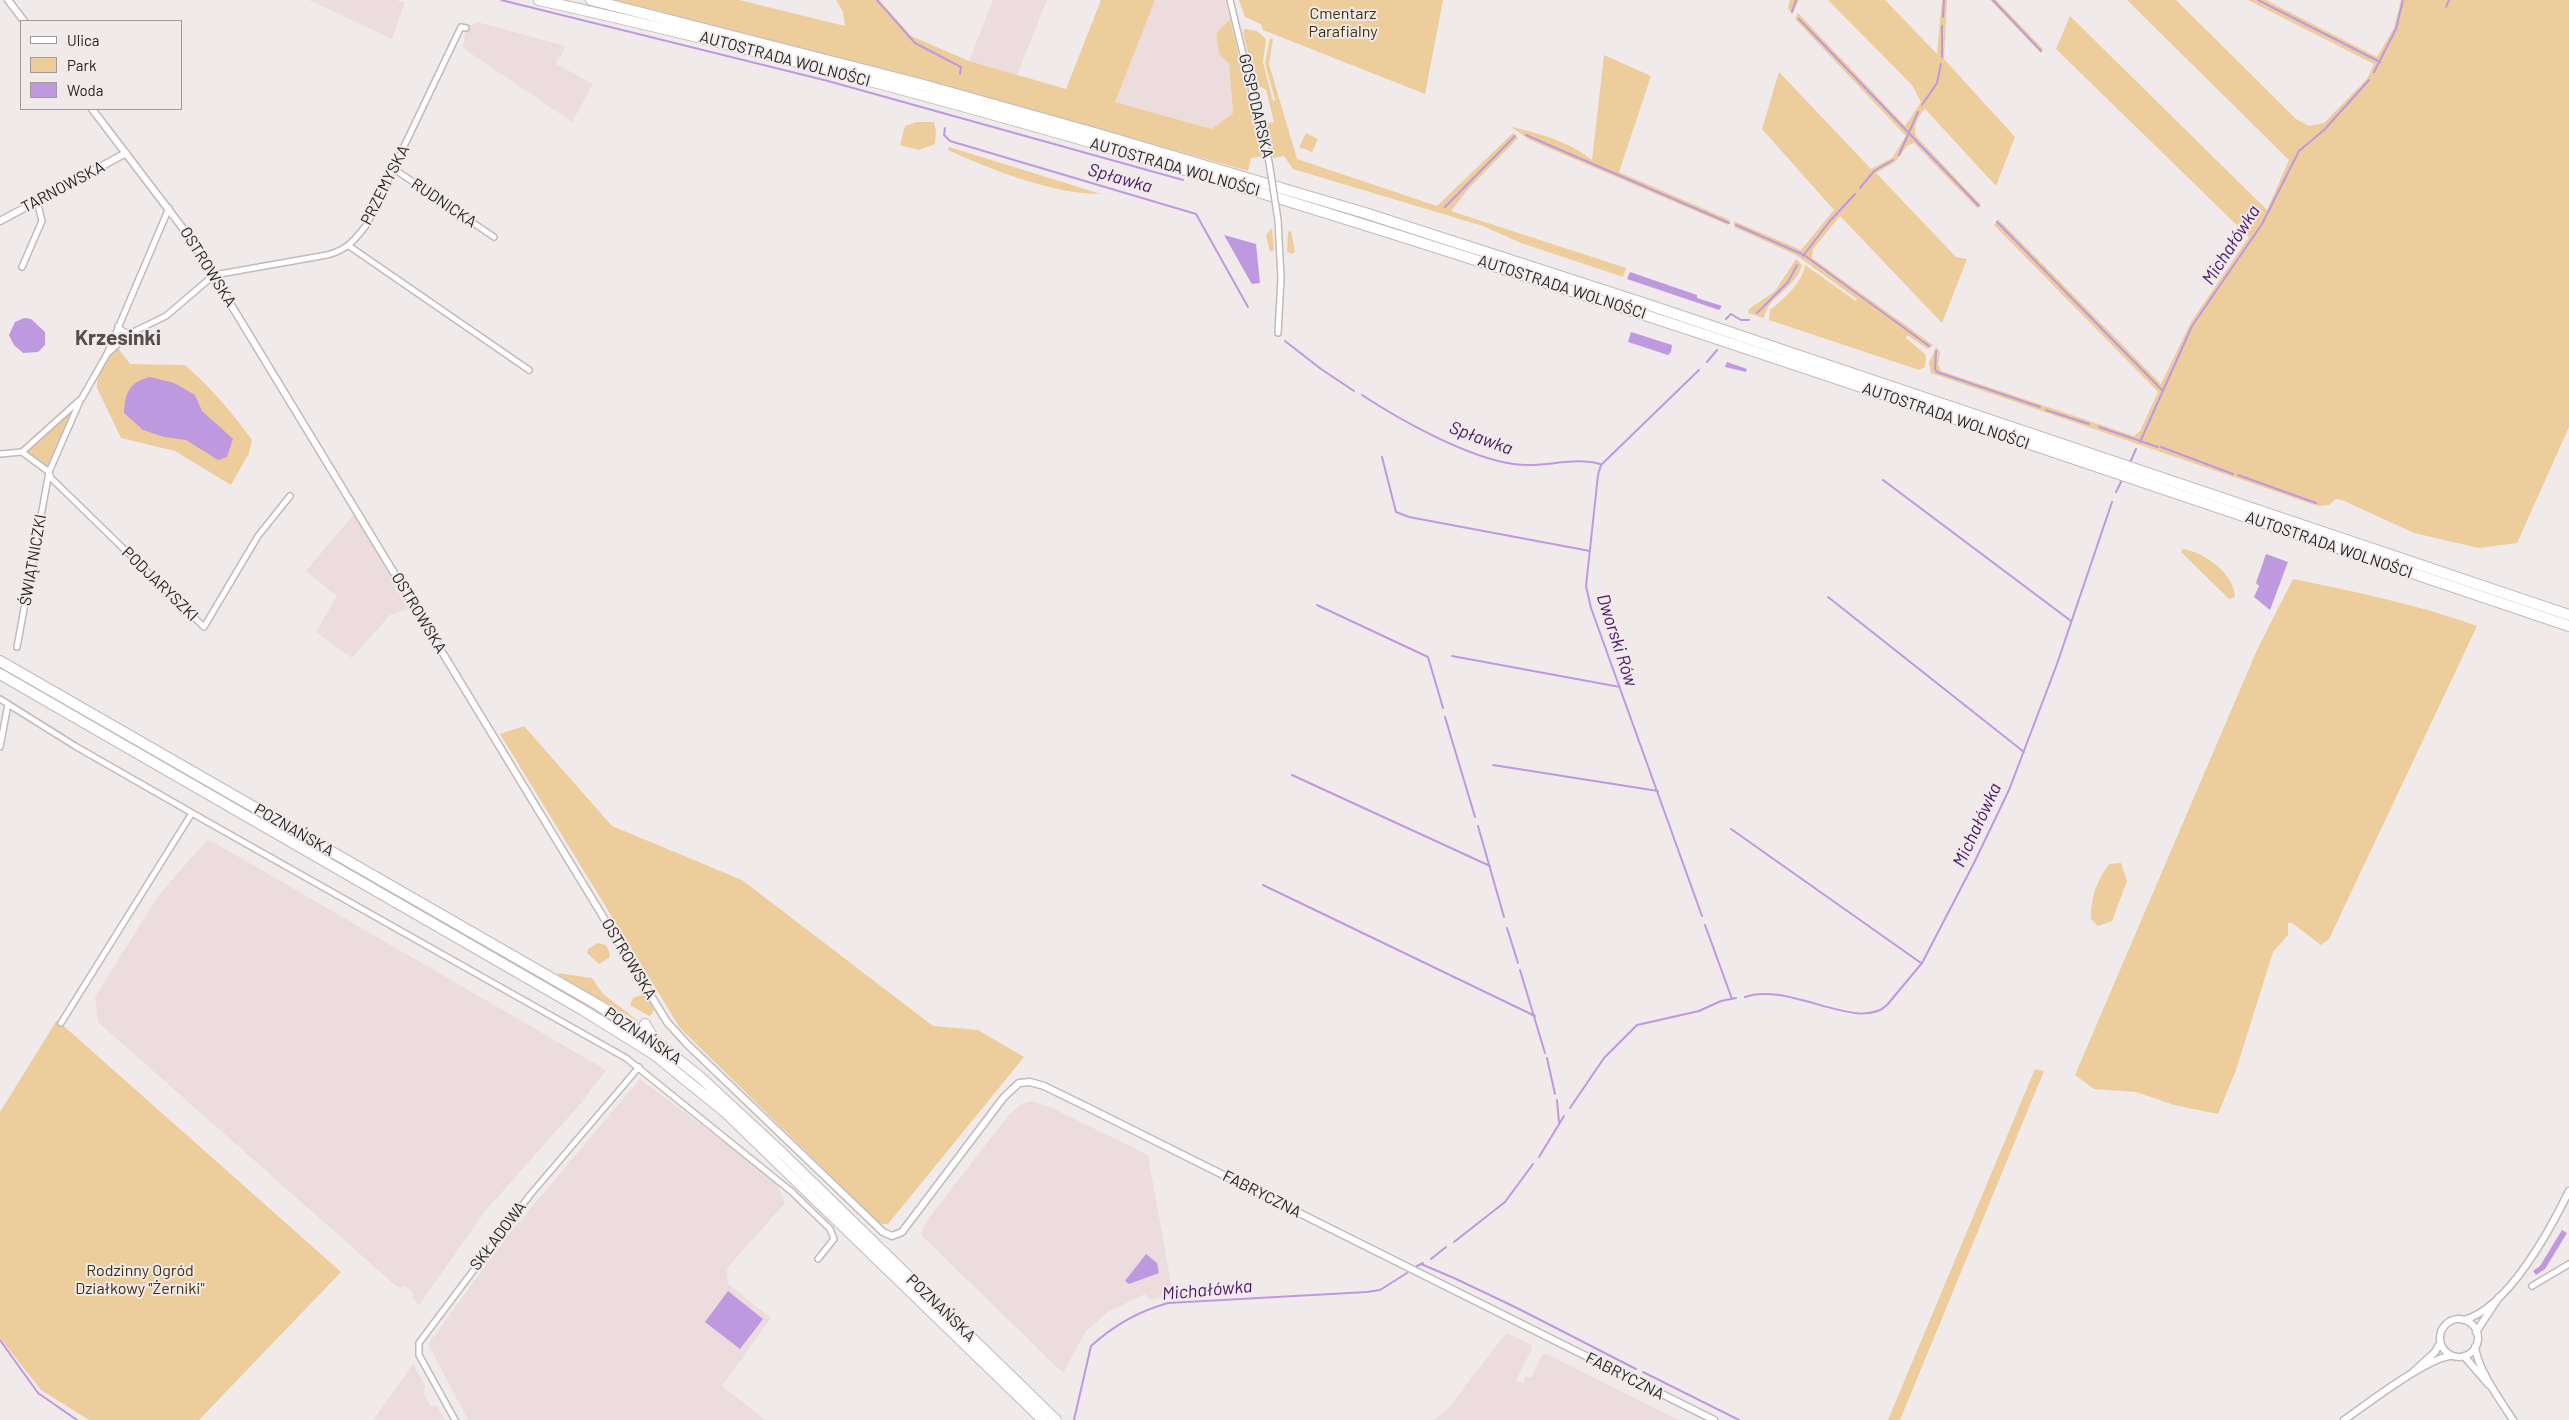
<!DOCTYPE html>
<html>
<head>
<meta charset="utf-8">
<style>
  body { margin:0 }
  #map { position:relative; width:2569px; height:1420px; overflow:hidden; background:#f1eaea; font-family:Barlow,sans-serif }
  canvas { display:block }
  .legend { position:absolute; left:20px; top:20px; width:162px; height:90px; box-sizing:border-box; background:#f1eaea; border:1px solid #a09a9a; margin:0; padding:6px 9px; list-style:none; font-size:15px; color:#262323 }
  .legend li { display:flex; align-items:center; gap:10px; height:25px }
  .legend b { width:25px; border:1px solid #a09a9a }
</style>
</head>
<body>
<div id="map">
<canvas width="2569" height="1420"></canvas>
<ul class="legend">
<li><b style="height:6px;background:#fff"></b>Ulica</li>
<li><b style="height:14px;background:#edcd9c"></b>Park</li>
<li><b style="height:14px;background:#bf99e0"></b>Woda</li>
</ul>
</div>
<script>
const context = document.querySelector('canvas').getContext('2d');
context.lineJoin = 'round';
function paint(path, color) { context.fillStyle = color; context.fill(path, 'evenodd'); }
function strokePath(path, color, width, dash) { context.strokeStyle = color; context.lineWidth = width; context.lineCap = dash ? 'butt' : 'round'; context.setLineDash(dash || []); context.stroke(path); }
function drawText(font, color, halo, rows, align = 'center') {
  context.font = font + ' Barlow,sans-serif'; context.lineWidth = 4; context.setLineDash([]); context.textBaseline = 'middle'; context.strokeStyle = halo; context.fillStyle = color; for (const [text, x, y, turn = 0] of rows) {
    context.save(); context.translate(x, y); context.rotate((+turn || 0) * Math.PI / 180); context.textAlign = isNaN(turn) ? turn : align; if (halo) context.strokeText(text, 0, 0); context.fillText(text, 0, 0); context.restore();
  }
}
const built = new Path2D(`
  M309,0H395L405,2L392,39Z
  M993,0H1047L1017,75L969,61Z
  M1155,0H1225L1230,19L1216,33L1219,54L1229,64L1233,113L1212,129L1115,102Z
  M477,22L566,46L556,64L593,84L572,122L463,48L466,28Z
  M355,513L408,609L390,615L352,658L316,632L337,596L306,571Z
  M208,839L606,1070L581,1103L486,1210L419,1305L412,1298L414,1294L405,1286L401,1288L396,1286L98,1022L95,997L158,896Z
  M640,1079L777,1182L785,1203L727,1268L728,1284L771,1318L722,1386L765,1420H468L428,1344L513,1229Z
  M1031,1101L1050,1107L1148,1155L1173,1295L1151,1300L1145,1294L1108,1312L1086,1331L1063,1373L920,1234L929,1218L1007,1117L1021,1104Z
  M1506,1333L1531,1344L1532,1349L1516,1380L1523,1383L1526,1376L1531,1378L1542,1355L1547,1354L1678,1420H1434L1447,1410Z
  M413,1364L426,1387L423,1391L430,1406H437L445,1420H373Z`);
const green = new Path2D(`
  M614,0H739L845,26L843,12L836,0H879L911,36L969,61L1066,89L1101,0H1155L1115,102L1212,129L1233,113L1229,64L1219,54L1216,33L1230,19L1262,156L1251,158L1248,171L947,86Z
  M1239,0H1443L1425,94L1263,30L1261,24L1245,17Z
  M1790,0H1799L1792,14L1788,8Z
  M1828,0H1885L1937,54L1942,0H1947L1944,59L2015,137L1996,186L1925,109C1918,116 1913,126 1916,136L1981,205L1977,208L1914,143L1907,146L1895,162L1876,173L1956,257L1967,259L1942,323L1840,216L1813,249L1812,258L1933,345L1928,349L1907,335L1906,338L1926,355L1925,367L1919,370L1769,320L1770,310C1783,300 1803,282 1805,265L1856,301L1857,299L1796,255L1734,227V221L1801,250L1834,210L1762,129L1779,72L1871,169L1892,158L1906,136L1795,19L1798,13L1905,126L1921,102L1912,85Z
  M1990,0H1996L2043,49L2041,53Z
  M2127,0H2176L2296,119L2309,126L2324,123L2367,79L2374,64L2248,0H2266L2377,57L2394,28L2401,0H2569V427L2517,543L2479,548L2414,533L2342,500L2336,499L2329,505L2318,506L1931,373L1929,363L1936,347L1940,352L1938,364L1941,371L2134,436L2140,431L2158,392L1994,225L1998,219L2161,384L2191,322L2249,237L2056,49L2070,16L2267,210L2289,160Z
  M1245,29L1257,31L1266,39L1263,62L1273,101L1275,100L1265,63L1270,38L1273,39L1269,64L1297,159L1437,206L1513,133L1518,138L1468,189L1451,211L1626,268L1623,277L1521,243L1483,226L1293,169L1284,156L1273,158L1265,124L1274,122L1266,90L1262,87L1256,88L1243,32Z
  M1604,55L1651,76L1619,172L1730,220L1728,225L1530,140L1511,127C1537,132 1572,143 1592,160Z
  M917,122H934L936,131L935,144L919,150L900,145L905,126Z
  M1306,133L1318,139L1312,152L1299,147Z
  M949,147L1101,194C1052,194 992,170 948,150Z
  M1272,228L1274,250L1270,252L1266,235Z
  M1291,231L1295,251L1293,254L1287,252L1288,232Z
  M1796,259L1802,265C1796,288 1767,297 1764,318L1748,313L1749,309L1775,291Z
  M118,348L130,364L185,365C210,387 232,412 252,440L249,453L231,485L175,451L121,438L97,388C96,375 107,356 118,348Z
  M76,407L48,468L27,454L28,447Z
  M2155,480L2569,619V622L2154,482Z
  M2183,549C2205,553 2234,573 2235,597L2229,599L2181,552Z
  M2293,579C2356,592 2417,604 2477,626L2329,939L2321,945L2292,923H2288V935L2273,952L2236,1070L2218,1114L2174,1105L2136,1092L2094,1089L2075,1075L2257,650Z
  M524,726L612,826L742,880L933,1026L978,1030L1024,1057L888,1224H880L680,1028L500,734Z
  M2121,863L2127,881L2112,921L2098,926L2091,919C2090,899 2097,880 2109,864Z
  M598,943L606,945L610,954L609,958L599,964L587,953L588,949Z
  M558,973L592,978L603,994L641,1023L559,976Z
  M645,994L654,1009L652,1014L649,1016L630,1005L633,998Z
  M57,1020L341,1272L199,1420H89L41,1390L0,1338V1112Z
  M2035,1069L2044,1071L1900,1420H1888Z`);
const water = new Path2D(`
  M1224,235L1256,244L1260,283L1252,284L1250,281Z
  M1630,272L1697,295V298L1722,306L1719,310L1627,279Z
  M24,318L31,319L45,332V345L38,352L23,353L14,345L9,335L15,322Z
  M1631,332L1672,345L1671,352L1668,355L1628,342Z
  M1727,362L1747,369L1746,372L1725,367Z
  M150,377L174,383L195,395L202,411L233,439L227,457L218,460L186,440L164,437L143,430L124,413C125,393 129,382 150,377Z
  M2266,554L2288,562L2270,610L2254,597L2259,586L2256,583Z
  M2562,1230L2567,1233L2545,1269L2536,1275L2533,1271L2540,1266Z
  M1146,1254L1157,1263L1159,1273L1129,1284L1125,1281Z
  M728,1291L763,1319L740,1349L705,1322Z`);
const stream = new Path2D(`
  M501,0L828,81L1183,180
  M877,0L915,43L961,67L960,74
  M1993,0L2041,51
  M2258,0L2380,62
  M2446,7L2449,0
  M1792,12L1796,0
  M1943,17L1944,0
  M1799,19L1979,206
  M1942,57V26
  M2374,72L2396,29L2403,0
  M1922,105L1937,83L1941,64
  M945,128L944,135L950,141L1196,214L1248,307
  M1526,135L1729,223
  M1899,155L1918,112
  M1860,188L1874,171L1893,160
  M1445,207L1515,136
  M1997,222L2162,390
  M1736,225L1804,255L1929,346
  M1803,256L1829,222L1855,194
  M1757,313L1788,282L1797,265
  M1726,319L1731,314L1741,320H1749
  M1285,341L1321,369L1354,391
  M1936,351L1935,369L1937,372L2040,407
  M1707,362L1717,350
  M1699,370L1601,465L1598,475L1586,586L1591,608L1702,916
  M1362,395C1400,420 1468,458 1514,464C1543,469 1572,456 1600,464
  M2046,410L2089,424
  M2099,427L2158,447
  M2140,442L2192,326L2262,224L2299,151L2324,130L2369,80
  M2161,447L2233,474
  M1382,457L1396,512L1409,517L1590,551
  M2130,463L2136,449
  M2238,475L2316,503
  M1883,480L2071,621
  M2116,492L2123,478
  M1828,597L2024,752
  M1317,605L1428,657L1443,708
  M1452,656L1620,687
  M1445,717L1475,817
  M1493,765L1658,791
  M1292,775L1490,866
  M1478,826L1504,917
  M1731,829L1921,963
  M1263,885L1535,1016
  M1705,925L1732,999
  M1507,928L1518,963
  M1520,970L1545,1053
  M1745,997C1788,981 1859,1033 1887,1005L1922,963L1974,863L2009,790L2057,664L2112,502
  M1547,1058L1555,1094
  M1557,1100L1559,1123
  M1570,1108L1604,1058L1637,1025L1699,1011L1721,1001L1736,998
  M1539,1157L1564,1116
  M1454,1242L1505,1202L1533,1164
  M1431,1259L1446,1247
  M1421,1264L1454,1278L1517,1308L1636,1369
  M1417,1266L1423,1263
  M0,1340L38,1393L77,1420
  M1643,1372L1739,1420
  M1074,1420L1091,1346C1113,1326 1139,1311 1168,1303L1367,1292L1380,1290L1407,1273`);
const minor = new Path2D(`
  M1230,0L1269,162
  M394,169L494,237
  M349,246L529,370
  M22,267L42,221L37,201
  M118,326L121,330L129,334
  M1278,333L1281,278L1278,220
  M107,354L129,334L166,316L214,275L327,255C347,250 355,240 367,224L461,27L466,28
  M22,452L82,398L107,354L169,208
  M22,452L49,472
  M0,454L22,452
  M49,472L51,478L204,627L258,536L290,496
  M17,647L49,472L80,401
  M0,699L75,746L213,825L626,1058L792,1192L830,1229L834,1239L818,1259
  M0,747L8,704
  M61,1023L192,813
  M2532,1286L2569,1264
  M455,1420L419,1355V1343L530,1195L639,1067`);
const tertiary = new Path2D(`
  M8,0L24,21
  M92,109L191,239L667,1022L687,1044L883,1232L892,1236L902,1232L1004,1097L1019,1083L1030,1082L1044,1086L1083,1105L1714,1420
  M0,221L126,153
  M2440 1338a19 19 0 1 1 38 0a19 19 0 1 1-38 0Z
  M2464,1320C2508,1308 2550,1230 2569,1191
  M2476,1332L2499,1297
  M2475,1347C2478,1370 2500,1400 2513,1420
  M2464,1356L2489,1385
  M2412,1373L2435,1352L2440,1343
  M2344,1420C2366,1405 2429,1356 2452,1356`);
const motorway = new Path2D(`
  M539,0C998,102 1446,247 1891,397C2117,474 2343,550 2569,626
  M591,0L920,84L1098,134L1365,213L1646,304L2569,615
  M0,661L600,1006L661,1046L700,1077L782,1153L1056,1420
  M0,674L583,1010L655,1055L724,1111L1043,1420
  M645,1024L653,1038`);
const minorBridge = new Path2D(`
  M1269,162L1278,220`);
const parkNames = [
  ["Cmentarz",1343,14],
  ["Parafialny",1343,32],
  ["Rodzinny Ogród",140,1271],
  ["Działkowy \"Żerniki\"",140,1289]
];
const streetNames = [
  ["AUTOSTRADA WOLNOŚCI",785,59,15],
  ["GOSPODARSKA",1256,106,77],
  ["AUTOSTRADA WOLNOŚCI",1175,167,16],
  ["PRZEMYSKA",385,185,-63],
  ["TARNOWSKA",63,187,-28],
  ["RUDNICKA",444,203,34],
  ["OSTROWSKA",208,267,58],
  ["AUTOSTRADA WOLNOŚCI",1562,287,18],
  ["AUTOSTRADA WOLNOŚCI",1946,416,19],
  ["AUTOSTRADA WOLNOŚCI",2329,545,19],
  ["ŚWIĄTNICZKI",33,560,-80],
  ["PODJARYSZKI",160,584,44],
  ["OSTROWSKA",419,613,59],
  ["POZNAŃSKA",294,830,30],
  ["OSTROWSKA",629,959,59],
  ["POZNAŃSKA",643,1036,34],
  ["FABRYCZNA",1262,1194,27],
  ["SKŁADOWA",498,1236,-53],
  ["POZNAŃSKA",941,1308,44],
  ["FABRYCZNA",1625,1376,27]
];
const waterNames = [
  ["Spławka",1120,178,16],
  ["Michałówka",2231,245,-57],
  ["Spławka",1481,438,20],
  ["Dworski Rów",1617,640,72],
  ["Michałówka",1977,825,-65],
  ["Michałówka",1207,1290,-5]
];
const districtNames = [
  ["Krzesinki",118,338]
];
paint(built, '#eddcdd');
paint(green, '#edcd9c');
paint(water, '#bf99e0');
strokePath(stream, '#bf99e0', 2);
strokePath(minor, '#c1baba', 8);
strokePath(tertiary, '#c1baba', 9);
strokePath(motorway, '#c1baba', 12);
strokePath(minor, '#fff', 5);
strokePath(tertiary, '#fff', 6);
strokePath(motorway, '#fff', 10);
strokePath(minorBridge, '#c1baba', 8, []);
strokePath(minorBridge, '#fff', 5);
drawText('16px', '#402d0b', '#f1eaea', parkNames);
drawText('16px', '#262323', '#f1eaea', streetNames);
drawText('italic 18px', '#481468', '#f1eaea', waterNames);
drawText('bold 21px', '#554e4f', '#f1eaea', districtNames);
</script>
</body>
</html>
